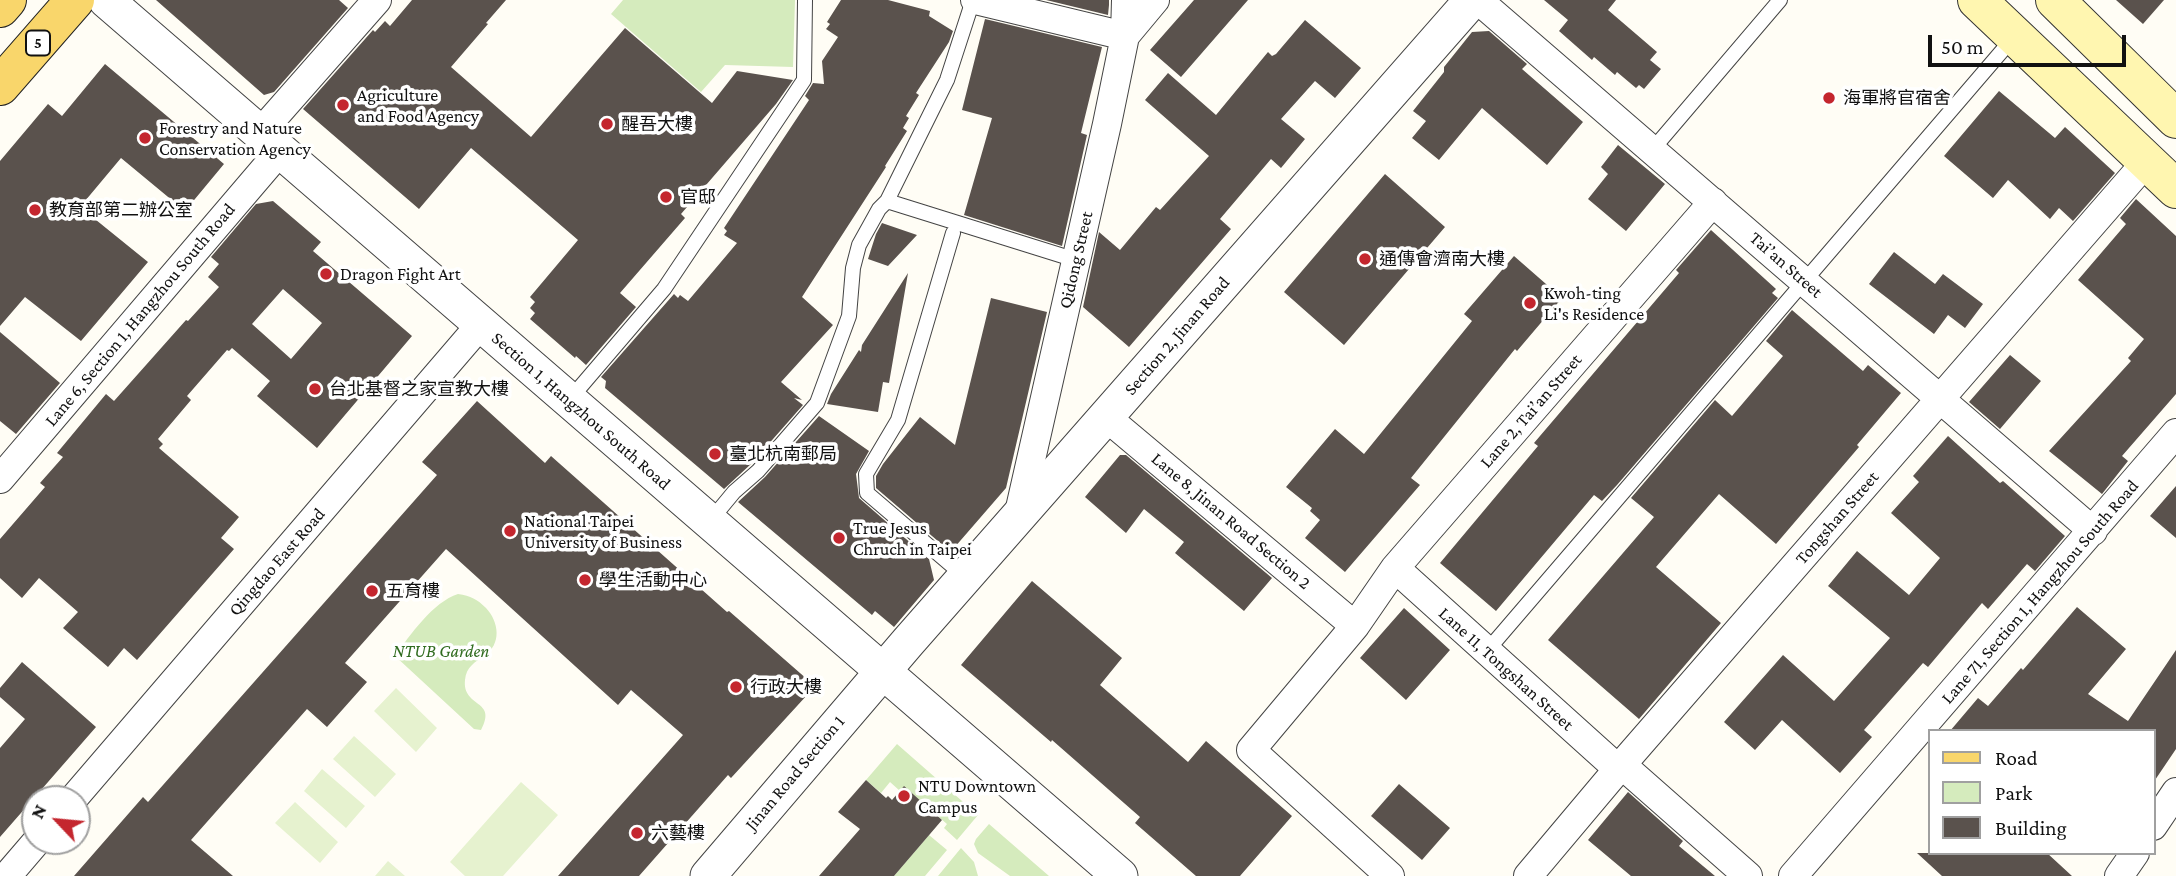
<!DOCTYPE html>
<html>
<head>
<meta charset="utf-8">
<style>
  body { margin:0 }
  #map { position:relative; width:2176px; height:876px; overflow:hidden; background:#fffdf5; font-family:"Crimson Pro",serif }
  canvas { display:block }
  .legend { position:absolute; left:1928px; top:729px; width:228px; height:126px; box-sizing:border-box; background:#fff; border:2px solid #a0a0a0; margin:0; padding:9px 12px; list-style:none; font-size:21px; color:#111 }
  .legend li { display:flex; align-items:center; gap:14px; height:35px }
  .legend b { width:35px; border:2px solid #a0a0a0 }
  .north { position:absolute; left:21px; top:785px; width:70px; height:70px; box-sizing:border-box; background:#fff; border:2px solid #a0a0a0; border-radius:50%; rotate:296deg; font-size:19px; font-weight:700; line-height:28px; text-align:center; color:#111 }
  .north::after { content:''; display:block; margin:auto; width:24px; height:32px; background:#c4262e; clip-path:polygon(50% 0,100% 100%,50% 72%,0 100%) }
  .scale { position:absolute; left:1928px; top:35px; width:198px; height:32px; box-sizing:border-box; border:4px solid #111; border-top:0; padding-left:9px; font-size:21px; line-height:24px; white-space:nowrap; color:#111; -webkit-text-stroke:5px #fff; paint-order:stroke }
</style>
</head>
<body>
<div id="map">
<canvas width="2176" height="876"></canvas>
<ul class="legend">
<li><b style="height:9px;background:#f9d66b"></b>Road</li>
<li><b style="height:19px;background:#d5ebbd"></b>Park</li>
<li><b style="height:19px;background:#5a524d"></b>Building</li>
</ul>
<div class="north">N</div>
<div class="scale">50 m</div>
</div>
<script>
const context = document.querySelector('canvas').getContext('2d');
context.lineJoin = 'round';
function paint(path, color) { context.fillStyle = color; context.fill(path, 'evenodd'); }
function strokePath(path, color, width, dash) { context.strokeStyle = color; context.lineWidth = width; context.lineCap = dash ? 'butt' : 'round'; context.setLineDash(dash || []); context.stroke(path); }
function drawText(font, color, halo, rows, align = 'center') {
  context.font = font + ' "Crimson Pro","Noto Sans TC",serif'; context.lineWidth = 7; context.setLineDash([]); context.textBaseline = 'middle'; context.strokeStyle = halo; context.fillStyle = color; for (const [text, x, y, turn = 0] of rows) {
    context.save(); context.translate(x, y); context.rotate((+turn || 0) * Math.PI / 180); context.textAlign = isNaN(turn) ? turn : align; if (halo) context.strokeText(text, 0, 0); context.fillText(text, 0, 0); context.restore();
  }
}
const green = new Path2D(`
  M623,0H795L793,67L725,65L701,92L611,14Z
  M458,594C471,596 477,599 486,608C499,622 502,644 484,656C475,662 466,667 465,680C462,708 498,699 481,730L474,729L395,656C410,635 433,602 458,594Z
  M897,744L978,815L957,840L944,828L947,824L904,787L900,791L890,782L881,793L866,780Z
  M989,824L1049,876H1010L978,853L974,844L976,839Z
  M929,835L947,850L925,876H894Z
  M961,848L974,862L978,876H938Z`);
const pitch = new Path2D(`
  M396,688L437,728L416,752L374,711Z
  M354,736L396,774L375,797L333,759Z
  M322,769L365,806L346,828L304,791Z
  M521,782L558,815L503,876H465L450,862Z
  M295,802L338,842L320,863L275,823Z
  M388,861L405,876H375Z`);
const building = new Path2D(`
  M156,0H339L348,8L274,92L264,95Z
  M412,0H506L486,23L488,24L451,67L531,137L625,28L712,103L737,71L793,80L776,104L681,214L685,218L620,293L636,307L586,365L576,356L575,358L530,319L535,313L530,308L535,302L530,297L578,240L471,148L419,209L303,109L373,30L375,32L385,21L390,26Z
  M841,0H888L930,11L929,16L953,31L949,42L916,93L919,95L906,116L909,118L903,128L907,131L885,166L886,167L802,297L833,325L781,382L802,400L794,398L803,405L751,464L724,489L605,388L606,381L601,377L674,294L678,298L680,295L688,301L737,243L724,235L727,231L724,228L809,100L805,96L813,83L824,84L822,61L838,37L826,29L830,24L827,22Z
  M1046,0H1109V5L1108,15Z
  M1194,0H1248L1181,77L1150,50Z
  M1544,0H1616L1608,10L1657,52L1650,60L1661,69L1644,89L1639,85L1636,88L1617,72L1615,75L1594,57L1592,60L1559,31L1568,20Z
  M2116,0H2164L2143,24Z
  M985,19L1102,47L1081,133L1087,135L1062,246L964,215L992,118L962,110Z
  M1305,20L1361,68L1335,98L1315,81L1281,119L1305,139L1281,168L1271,159L1220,219L1231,229L1129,347L1083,307L1099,232L1120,250L1156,207L1160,210L1209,156L1145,100L1168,73L1216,115L1268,52L1272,56L1276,54Z
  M1489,31L1527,64L1522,69L1583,122L1547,165L1482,108L1439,160L1412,138L1426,121L1413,111L1444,72V67L1472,32Z
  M105,64L224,164L185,211L121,158L80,207L148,262L81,341L25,297L0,326V161L48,104L62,116Z
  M1999,91L2055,138L2065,127L2115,173L2073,221L2059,208L2050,219L2008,180L1993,198L1944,156Z
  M1618,145L1665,184L1626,231L1588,199L1608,174L1601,167Z
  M1385,174L1445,227L1344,345L1284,292Z
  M2136,199L2176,236V394L2122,456L2128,461L2102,494L2049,451L2131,361L2128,358L2144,339L2078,280L2126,224L2120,218Z
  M273,201L321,242L313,251L412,336L317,448L257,396L270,381L232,348L229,351L227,350L187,396L191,400L158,439L163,444L159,448L239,517L221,538L234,549L137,660L124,648L108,667L63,628L78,612L39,578L22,598L0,578V539L45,487L40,483L63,457L57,453L106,394L114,401L186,320L188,321L219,287L208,277L219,264L211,257L256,204ZM283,289L322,323L291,359L252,324Z
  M882,223L917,235L888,266L868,259L876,234Z
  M1711,230L1776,289L1772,293L1778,298L1617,485L1602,501L1594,495L1496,611L1440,563L1538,446L1534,443L1679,273L1676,270Z
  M1894,252L1935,284L1943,274L1983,304L1965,328L1948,315L1934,334L1869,284Z
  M1514,256L1562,298L1517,351L1515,349L1411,478L1420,485L1345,572L1305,538L1320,520L1310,511L1312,508L1286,487L1335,429L1364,454L1472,321L1464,314Z
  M908,273L889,383L883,382L878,412L827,404L831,394L859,350L861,352L862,345Z
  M991,298L1047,312L1006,488L954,548H946L876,488V476L883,464L920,417L955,445Z
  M1792,310L1863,371L1868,365L1901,393L1857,445L1859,447L1776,544L1719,494L1656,567L1721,623L1639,719L1548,640L1654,517L1631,498L1715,400L1732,416L1783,356L1766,341Z
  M0,332L60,383L16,434L0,421Z
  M2010,355L2041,381L2000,429L1969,402Z
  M477,401L545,463L551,456L727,612L729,611L808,680V694L731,778L728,775L639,876H558L683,735L631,690L618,705L446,549L345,663L367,682L327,727L307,709L191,840L233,876H74L143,797L148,802L437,475L422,462Z
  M819,416L869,451L856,474L859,498L929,559L934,580L894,627L875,611L872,615L738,502L765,477Z
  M1948,436L2000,483L2003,481L2065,536L2035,571L2027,564L1988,609L1982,603L1928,667L1923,663L1864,730L1872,737L1840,773L1782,720L1755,750L1724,722L1783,655L1834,701L1890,638L1828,586L1857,551L1909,595L1940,558L1891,513L1919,482L1913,476Z
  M1120,455H1126L1272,578L1244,611L1175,553L1184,542L1144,509L1126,533L1085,497Z
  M2176,486V538L2150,516Z
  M1032,581L1122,658L1100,685L1188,762L1206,741L1292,816L1240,876H1196L1135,823L1140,817L1052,740L1051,742L961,665Z
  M2077,607L2126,649L2088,694L2128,721L2176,650V749L2153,783V731H1950L1978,698L1988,706L2021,668L2023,670Z
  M1404,608L1450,650L1406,700L1360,658Z
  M22,662L96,727L0,837V748L25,719L0,697V688Z
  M866,780L886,798L888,796L892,800L904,786L942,820L894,876H819L860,829L838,812Z
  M1399,784L1450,828L1422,860L1371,816Z
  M1628,792L1683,841L1679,846L1715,876H1631L1588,840Z
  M1917,853H2047L2072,876H1942Z`);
const service = new Path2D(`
  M1653,149L1780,0
  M887,201L1076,260
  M953,233L898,420L866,474L867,493L964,576
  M570,399L664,289L804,80L805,0
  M710,521L734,492L758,471L817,403L849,316L853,268L859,245L879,209L887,201L947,80L973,0
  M1486,652L2014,37`);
const minor = new Path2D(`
  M975,0L1125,36L1155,0
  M1478,0L2093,531
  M260,133L377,0
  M1106,417L1355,626
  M0,479L280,151
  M1018,517L1107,124L1125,36L1126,0
  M1395,568L1618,769
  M1622,765L1748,876
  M73,799L481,324
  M2153,826L2176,792
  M7,876L37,841
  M1390,876L1251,750L1355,626L1395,568L1713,202
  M1528,876L1618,769L2147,161
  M1793,876L2176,433
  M2119,876L2135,853`);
const tertiary = new Path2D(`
  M106,0L1120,876
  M708,876L908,642L1472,0`);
const secondary = new Path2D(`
  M1977,0L2176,189
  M2055,0L2176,119`);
const primary = new Path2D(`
  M0,8L7,0
  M0,86L75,0`);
const markers = [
  [1829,98,7,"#c4262e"],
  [343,105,7,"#c4262e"],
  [607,124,7,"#c4262e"],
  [145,138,7,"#c4262e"],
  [666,197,7,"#c4262e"],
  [35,210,7,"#c4262e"],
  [1365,259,7,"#c4262e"],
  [326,274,7,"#c4262e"],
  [1530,303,7,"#c4262e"],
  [315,389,7,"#c4262e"],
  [715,454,7,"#c4262e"],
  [510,531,7,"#c4262e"],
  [839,538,7,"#c4262e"],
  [585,580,7,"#c4262e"],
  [372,591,7,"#c4262e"],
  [736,687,7,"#c4262e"],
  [904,796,7,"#c4262e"],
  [637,833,7,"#c4262e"]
];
const shields = [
  [38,43,24]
];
const shieldNames = [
  ["5",38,43]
];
const poiNames = [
  ["Agriculture",357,95],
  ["and Food Agency",357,116],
  ["海軍將官宿舍",1843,98],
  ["醒吾大樓",621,124],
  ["Forestry and Nature",159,128],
  ["Conservation Agency",159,149],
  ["官邸",680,197],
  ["教育部第二辦公室",49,210],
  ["通傳會濟南大樓",1379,259],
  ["Dragon Fight Art",340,274],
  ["Kwoh-ting",1544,293],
  ["Li's Residence",1544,314],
  ["台北基督之家宣教大樓",329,389],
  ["臺北杭南郵局",729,454],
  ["National Taipei",524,521],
  ["University of Business",524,542],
  ["True Jesus",853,528],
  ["Chruch in Taipei",853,549],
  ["學生活動中心",599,580],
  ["五育樓",386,591],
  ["行政大樓",750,687],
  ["NTU Downtown",918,786],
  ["Campus",918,807],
  ["六藝樓",651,833]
];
const streetNames = [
  ["Qidong Street",1076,260,-77],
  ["Tai’an Street",1786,265,41],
  ["Lane 6, Section 1, Hangzhou South Road",140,315,-50],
  ["Section 2, Jinan Road",1177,336,-49],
  ["Section 1, Hangzhou South Road",581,411,41],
  ["Lane 2, Tai’an Street",1531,411,-49],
  ["Tongshan Street",1837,518,-49],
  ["Lane 8, Jinan Road Section 2",1231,521,40],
  ["Qingdao East Road",277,562,-49],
  ["Lane 71, Section 1, Hangzhou South Road",2040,592,-49],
  ["Lane 11, Tongshan Street",1506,669,42],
  ["Jinan Road Section 1",795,773,-50]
];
const parkNames = [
  ["NTUB Garden",441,651]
];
paint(green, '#d5ebbd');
paint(pitch, '#e6f2cf');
paint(building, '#5a524d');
strokePath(service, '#444', 16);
strokePath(minor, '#444', 30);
strokePath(tertiary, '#444', 37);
strokePath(secondary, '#333', 40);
strokePath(primary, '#222', 40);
strokePath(service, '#fff', 14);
strokePath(minor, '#fff', 28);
strokePath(tertiary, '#fff', 35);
strokePath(secondary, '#fff6b0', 38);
strokePath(primary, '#f9d66b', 38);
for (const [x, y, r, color] of markers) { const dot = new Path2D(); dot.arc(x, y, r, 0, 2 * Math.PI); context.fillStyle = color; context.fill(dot); strokePath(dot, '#fff', 2.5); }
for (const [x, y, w] of shields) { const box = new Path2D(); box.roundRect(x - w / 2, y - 12.5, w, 25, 5); context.fillStyle = '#fff'; context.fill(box); strokePath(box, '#111', 2); }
drawText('bold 16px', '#111', null, shieldNames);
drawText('18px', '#111', '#fff', poiNames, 'left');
drawText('18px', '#111', '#fff', streetNames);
drawText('italic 18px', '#2f6b1f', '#fff', parkNames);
</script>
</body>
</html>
